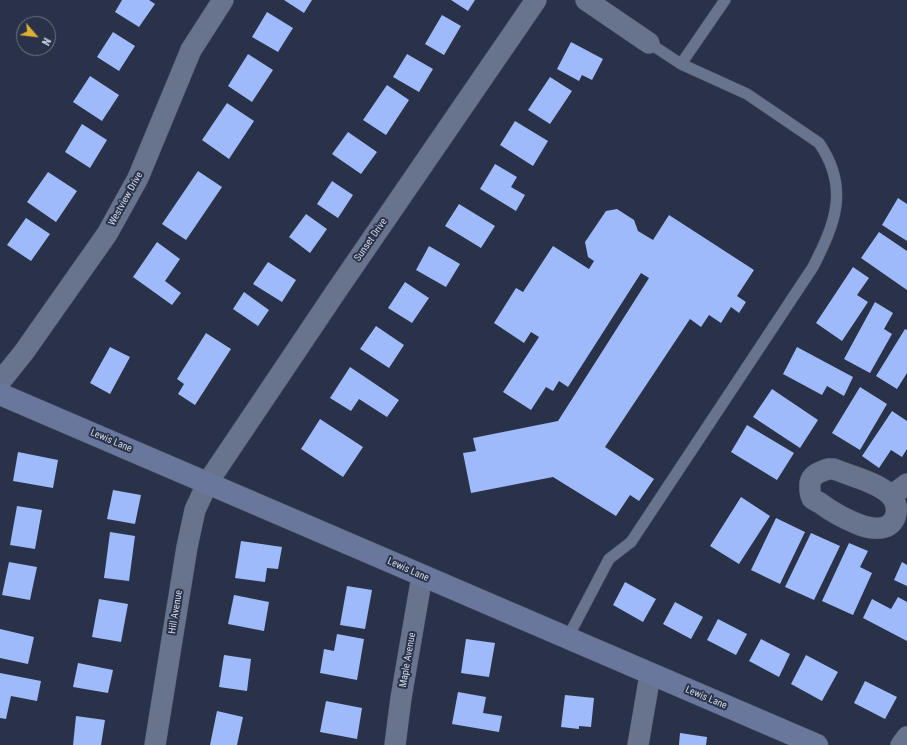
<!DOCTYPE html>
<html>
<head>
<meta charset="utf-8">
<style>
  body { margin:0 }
  #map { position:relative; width:907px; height:745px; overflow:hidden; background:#293249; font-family:"Roboto Condensed",sans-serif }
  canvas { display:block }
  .north { position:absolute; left:16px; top:16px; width:40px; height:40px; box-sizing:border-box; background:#293249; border:1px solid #6c7488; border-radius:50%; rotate:118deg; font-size:11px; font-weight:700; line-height:16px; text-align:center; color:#d1d8e7 }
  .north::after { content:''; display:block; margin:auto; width:14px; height:18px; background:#dfb033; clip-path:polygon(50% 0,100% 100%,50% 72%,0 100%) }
</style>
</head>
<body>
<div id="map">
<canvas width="907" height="745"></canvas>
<div class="north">N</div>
</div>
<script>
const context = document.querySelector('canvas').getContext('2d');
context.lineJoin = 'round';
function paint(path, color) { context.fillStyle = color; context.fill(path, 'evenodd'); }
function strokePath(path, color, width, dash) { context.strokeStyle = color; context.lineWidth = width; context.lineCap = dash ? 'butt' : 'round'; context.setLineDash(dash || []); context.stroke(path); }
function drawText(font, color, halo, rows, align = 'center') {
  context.font = font + ' "Roboto Condensed",sans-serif'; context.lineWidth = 4; context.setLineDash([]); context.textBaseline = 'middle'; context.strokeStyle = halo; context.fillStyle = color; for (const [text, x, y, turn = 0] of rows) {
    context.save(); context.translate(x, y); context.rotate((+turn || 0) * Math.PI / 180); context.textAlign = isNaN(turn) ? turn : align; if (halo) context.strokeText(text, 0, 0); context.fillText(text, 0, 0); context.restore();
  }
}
const building = new Path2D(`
  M122,0H149L155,4L139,27L115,12Z
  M284,0H312L304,13Z
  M451,0H475L468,11Z
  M267,12L293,28L278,52L252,37Z
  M442,15L461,26L444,55L425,44Z
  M113,32L135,46L119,71L97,57Z
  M571,42L603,59L592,80L582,75L579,81L557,69Z
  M248,54L273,70L252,102L228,86Z
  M407,54L433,69L419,92L393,77Z
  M90,76L119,95L102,121L73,102Z
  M550,77L572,91L550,124L528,110Z
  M387,85L409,100L386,135L363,120Z
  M227,103L254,121L229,159L202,140Z
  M515,121L548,141L533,166L500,145Z
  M82,124L107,140L90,168L65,152Z
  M348,132L377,152L361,174L332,154Z
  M495,164L517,177L511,187L525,195L516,211L480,189Z
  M198,171L222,187L186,240L162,224Z
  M48,172L77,191L56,222L27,202Z
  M332,181L353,195L338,218L317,204Z
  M898,198L907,204V241L882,225Z
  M459,204L495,226L481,248L445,226Z
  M617,209L634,220L638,231L653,240L669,215L754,270L737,296L746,302L739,313L731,307L721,323L709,315L701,327L690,319L605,447L654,479L639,501L630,495L616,516L553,477L471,493L463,453L476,451L473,438L558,421L649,278L641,273L568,387L559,381L553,391L546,387L531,410L503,392L539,337L531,332L524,343L494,323L516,288L523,292L553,246L589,269L594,261L588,257L585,242L606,211Z
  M306,214L327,229L310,253L289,237Z
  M26,218L50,234L31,261L7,245Z
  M879,232L907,251V290L861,258Z
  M157,242L180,259L165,281L181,293L172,305L133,277Z
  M429,246L460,264L446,287L416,270Z
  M268,262L296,280L282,302L253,284Z
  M853,267L869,278L857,295L868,302L842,341L816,323Z
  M405,282L429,298L412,323L388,308Z
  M244,292L269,310L258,326L233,309Z
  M875,302L893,313L884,329L892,334L870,373L844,359Z
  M376,326L404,345L389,368L360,349Z
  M905,329L907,330V373L897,389L876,376Z
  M206,333L231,349L195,405L178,394L184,384L177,379Z
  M110,347L130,357L110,394L90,383Z
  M797,347L853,377L844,396L827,386L822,395L783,374Z
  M350,367L399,400L387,417L359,399L351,411L330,398Z
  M860,387L887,404L860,450L832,433Z
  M772,389L818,420L800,448L753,417Z
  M892,411L907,421V449L902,457L891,450L879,468L862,456Z
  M320,419L363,447L343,477L301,449Z
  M747,425L794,453L777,480L731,452Z
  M18,452L58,460L53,488L13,481Z
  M113,490L141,495L135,524L107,519Z
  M741,497L770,516L739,564L710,546Z
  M17,506L42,510L35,549L10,545Z
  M776,518L805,532L780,584L751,570Z
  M110,532L135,536L129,581L104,578Z
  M811,533L840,546L814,600L785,587Z
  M241,541L282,547L278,569L267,568L265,582L235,578Z
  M849,543L868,551L860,567L872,573L853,615L822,601Z
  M9,562L37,567L30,600L2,595Z
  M902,562L907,565V586L894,580Z
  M625,582L656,599L643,622L613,605Z
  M347,586L372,590L365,629L340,625Z
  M234,595L269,602L264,631L228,624Z
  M898,597L907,602V641L863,618L872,599L891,609Z
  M99,599L128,604L121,642L92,637Z
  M675,602L703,617L691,639L663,624Z
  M718,619L747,634L736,655L707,640Z
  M0,629L34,637L28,664L0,658Z
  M337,634L364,639L357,680L320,673L324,649L334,651Z
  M466,639L495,643L489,677L461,673Z
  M761,639L790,654L779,677L749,661Z
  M224,655L251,659L247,691L219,687Z
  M806,655L838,672L822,701L791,684Z
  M78,663L113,670L108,693L73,687Z
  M0,673L41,681L37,701L11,696L6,719L0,718Z
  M865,681L897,697L885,719L854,703Z
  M458,692L486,697L483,713L502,716L499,732L452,724Z
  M565,695L594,698L591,727L579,726V729L561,727Z
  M326,701L362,708L357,739L320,732Z
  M217,711L243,717L237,745H210Z
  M76,716L105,720L101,745H73Z
  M680,733L707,737L706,745H679Z`);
const lane = new Path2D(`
  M681,64L725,0
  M567,639L609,559L631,542L813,267C835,224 850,188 819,143L747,94L681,64L649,43`);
const street = new Path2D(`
  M586,0L649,43
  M0,382L24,352L107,234L138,178L191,50L223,0
  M828,469H834C850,476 881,483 892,497C900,508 897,526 881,528C875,529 866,527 860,525C845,519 833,513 820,503C818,502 814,500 812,498C809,493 810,488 810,483C812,474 820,472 828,469Z
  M891,496L907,484
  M155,745L187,547L195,510L208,482L335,293L536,0
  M395,745L401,698L422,576
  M638,745L650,675
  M901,745L907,737`);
const secondary = new Path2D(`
  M0,394C273,509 544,630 817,745`);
const streetNames = [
  ["Westview Drive",126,199,-61],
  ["Sunset Drive",371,240,-55],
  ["Lewis Lane",111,441,23],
  ["Lewis Lane",408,570,24],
  ["Hill Avenue",176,612,-81],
  ["Maple Avenue",408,660,-80],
  ["Lewis Lane",706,698,23]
];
paint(building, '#9fbafb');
strokePath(lane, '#474f63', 12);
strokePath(street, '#474f63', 22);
strokePath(secondary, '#474f63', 23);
strokePath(lane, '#68738d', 11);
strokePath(street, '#68738d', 21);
strokePath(secondary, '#68779b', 22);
drawText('10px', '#d1d8e7', '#293249', streetNames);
</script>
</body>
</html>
